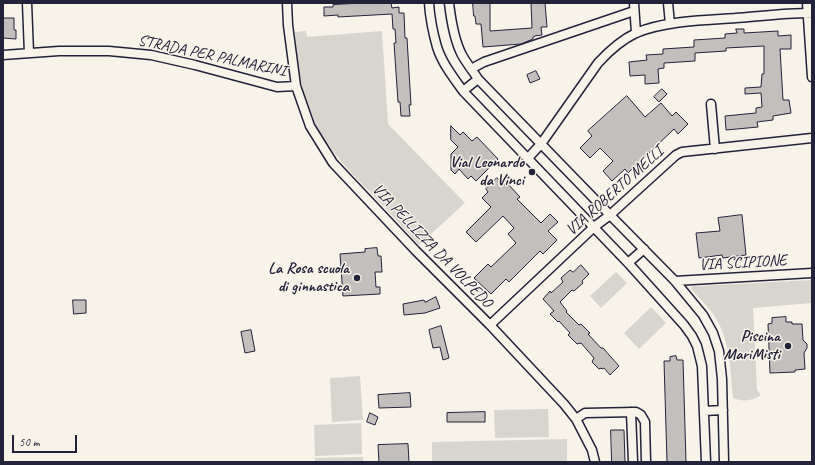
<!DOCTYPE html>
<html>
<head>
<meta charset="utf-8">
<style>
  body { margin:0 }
  #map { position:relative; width:815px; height:465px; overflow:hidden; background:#f7f3e8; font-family:Caveat,sans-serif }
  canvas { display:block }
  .frame { position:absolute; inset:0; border:4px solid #22223b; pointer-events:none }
  .scale { position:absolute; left:12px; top:435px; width:65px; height:18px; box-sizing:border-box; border:2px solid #22223b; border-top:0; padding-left:5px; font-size:12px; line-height:14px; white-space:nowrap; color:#22223b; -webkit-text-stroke:3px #f7f3e8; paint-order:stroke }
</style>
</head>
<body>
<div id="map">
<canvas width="815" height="465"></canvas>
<div class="frame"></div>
<div class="scale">50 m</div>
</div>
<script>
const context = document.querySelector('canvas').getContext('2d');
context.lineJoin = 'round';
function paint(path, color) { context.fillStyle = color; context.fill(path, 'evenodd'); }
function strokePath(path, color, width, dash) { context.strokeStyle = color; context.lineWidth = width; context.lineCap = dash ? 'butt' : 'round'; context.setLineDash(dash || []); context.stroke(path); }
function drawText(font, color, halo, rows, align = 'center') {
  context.font = font + ' Caveat,sans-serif'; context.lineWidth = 3; context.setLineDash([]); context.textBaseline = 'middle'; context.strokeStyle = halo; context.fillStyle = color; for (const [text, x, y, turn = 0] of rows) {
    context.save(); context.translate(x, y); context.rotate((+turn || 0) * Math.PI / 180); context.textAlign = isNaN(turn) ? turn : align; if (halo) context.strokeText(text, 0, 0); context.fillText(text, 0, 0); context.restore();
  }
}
const green = new Path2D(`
  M306,31L307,37L382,31L388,124L465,203L419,245C403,227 387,210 371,193C351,173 331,152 317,127C301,98 297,64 295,32Z
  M616,272L627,283L601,308L590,296Z
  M812,280V303L753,308L757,390L761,395C754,401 741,402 733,398C730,371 731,342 715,317C709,307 698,298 691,288L693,286H697Z
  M651,307L666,323L639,349L624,333Z
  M360,376L363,420L332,422L330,378Z
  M548,409L549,437L495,438L494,410Z
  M361,423L362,454L315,456L314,425Z
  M567,439V462H432V442Z
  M363,457V462H315V458Z`);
const building = new Path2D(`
  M361,3H391L392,8L399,7V13H404L405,38H407L411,105H409L410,116H401L400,102H398L394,43H396L395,29H393L392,14L338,17V15L324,16V7H333V5Z
  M473,3H490V31L532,28L531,3H545L547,27H541L542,35L535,36L533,37V39L521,44L483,47L481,24H476L475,16H474Z
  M3,18H14V30H16V39L3,38Z
  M736,29H744V33L778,31V36L791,35V49H780L783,100H789L791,113L773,116V120L757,122L758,127L726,130L725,116L756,113V108L762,107L761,93L745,94V88L761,87L762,74H764V46L726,48V51L695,53V61L664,63V68L658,69L659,83L645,84V75L630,76L629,62L647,60L646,55L663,54V49L694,47V40L725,38V34L737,33Z
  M536,71L540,79L530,83L527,75Z
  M662,89L667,94L659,102L654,97Z
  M627,96L645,117L661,103L672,116L676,112L688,124L678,134L674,129L628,173L625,169L612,181L603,171L613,161L600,148L590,158L580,148L592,136L588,131Z
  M451,126L460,135L463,132L472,141L477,137L498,159L476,181L471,176L468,179L459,169L455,174L451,170V154L458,147L451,140Z
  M497,178L504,185L507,183L520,197L517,199L541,223L550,214L558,222L548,231L557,240L543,254L540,251L509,282L506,279L491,294L474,278L488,264L491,267L516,243L508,234L514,228L503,216L476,242L466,232L491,207L482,198L488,192L486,189Z
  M742,215L746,255L723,258L722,255L699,258L696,233L720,231L718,218Z
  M377,248L378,256H381L382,272H375L376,287H380V294L343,296L340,254L365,252V249Z
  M581,265L589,274L582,281L583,283L574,291L572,290L560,302L567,311L566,312L579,325L581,324L590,333L588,334L601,348H603L619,366L610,375L604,368L602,369L601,368L599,369L592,362L594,358L581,343L577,344L568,335L570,333L559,321L558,322L550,314L554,311L543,299L550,291L551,293L563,282L561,278L570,270L573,272Z
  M436,297L440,308L425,313L404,315L403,304L424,300L425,302Z
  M73,300H86V313L74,314Z
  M786,317V322H792V324H802L803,340L807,344V348L804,353L805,369L795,370V372L770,373L768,324L772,323V318Z
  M441,326L449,358L443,360L440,347L433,348L429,330Z
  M251,330L255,351L245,353L241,332Z
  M676,356L677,360H683L686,462H667L664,361H670V357Z
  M410,393L411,407L379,408L378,395Z
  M485,412V422H447V413Z
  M370,413L378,417L375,425L367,422Z
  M611,430H624L625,462H612Z
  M408,444L409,462H379L378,445Z`);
const minor = new Path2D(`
  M27,3L29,53
  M287,3L288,25L296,86L310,126L333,163L416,251L490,325L564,404L576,419L592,450L595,462
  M429,3C430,18 433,33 437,47C442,63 453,77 463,91L630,265L684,325L692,336L697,346L702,366L706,462
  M449,3C451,20 454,40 462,55C467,64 473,71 478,79L610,215L675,281L703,315L713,333L719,351L722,379L724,462
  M634,3L636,33
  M668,3L670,24
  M807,3L812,77
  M3,55L59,51H109L151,55L195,65L277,87L296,86
  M471,69L484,62L634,11
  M463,91L478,79
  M711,104L715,149
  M528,158L541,144L598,63C609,51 621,40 636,33C664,21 705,20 736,18C761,16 787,13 812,13
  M628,263L644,249
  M675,281L812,273
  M490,325L594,227L610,215L676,155L682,152L812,138
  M704,411L723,410
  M631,412L633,462
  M576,419L585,413L636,412L641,415L645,422L646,462`);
const markers = [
  [532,172,4,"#22223b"],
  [357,278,4,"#22223b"],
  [788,346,4,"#22223b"]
];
const streetNames = [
  ["STRADA PER PALMARINI",212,56,12],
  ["VIA ROBERTO MELLI",615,191,-42],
  ["VIA PELLIZZA DA VOLPEDO",432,246,46],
  ["VIA SCIPIONE",743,263,-3]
];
const poiNames = [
  ["Vial Leonardo",524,163],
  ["da Vinci",524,181],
  ["La Rosa scuola",349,269],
  ["di ginnastica",349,287],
  ["Piscina",780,337],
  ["MariMisti",780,355]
];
paint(green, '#d8d5cf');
paint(building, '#c2bfbd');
strokePath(building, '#22223b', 1);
strokePath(minor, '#22223b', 11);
strokePath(minor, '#f7f3e8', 8);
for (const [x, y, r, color] of markers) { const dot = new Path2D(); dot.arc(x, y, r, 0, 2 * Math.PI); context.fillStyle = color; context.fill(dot); strokePath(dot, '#f7f3e8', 1.5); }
drawText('16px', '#22223b', '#f7f3e8', streetNames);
drawText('bold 16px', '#22223b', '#f7f3e8', poiNames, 'right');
</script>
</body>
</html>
